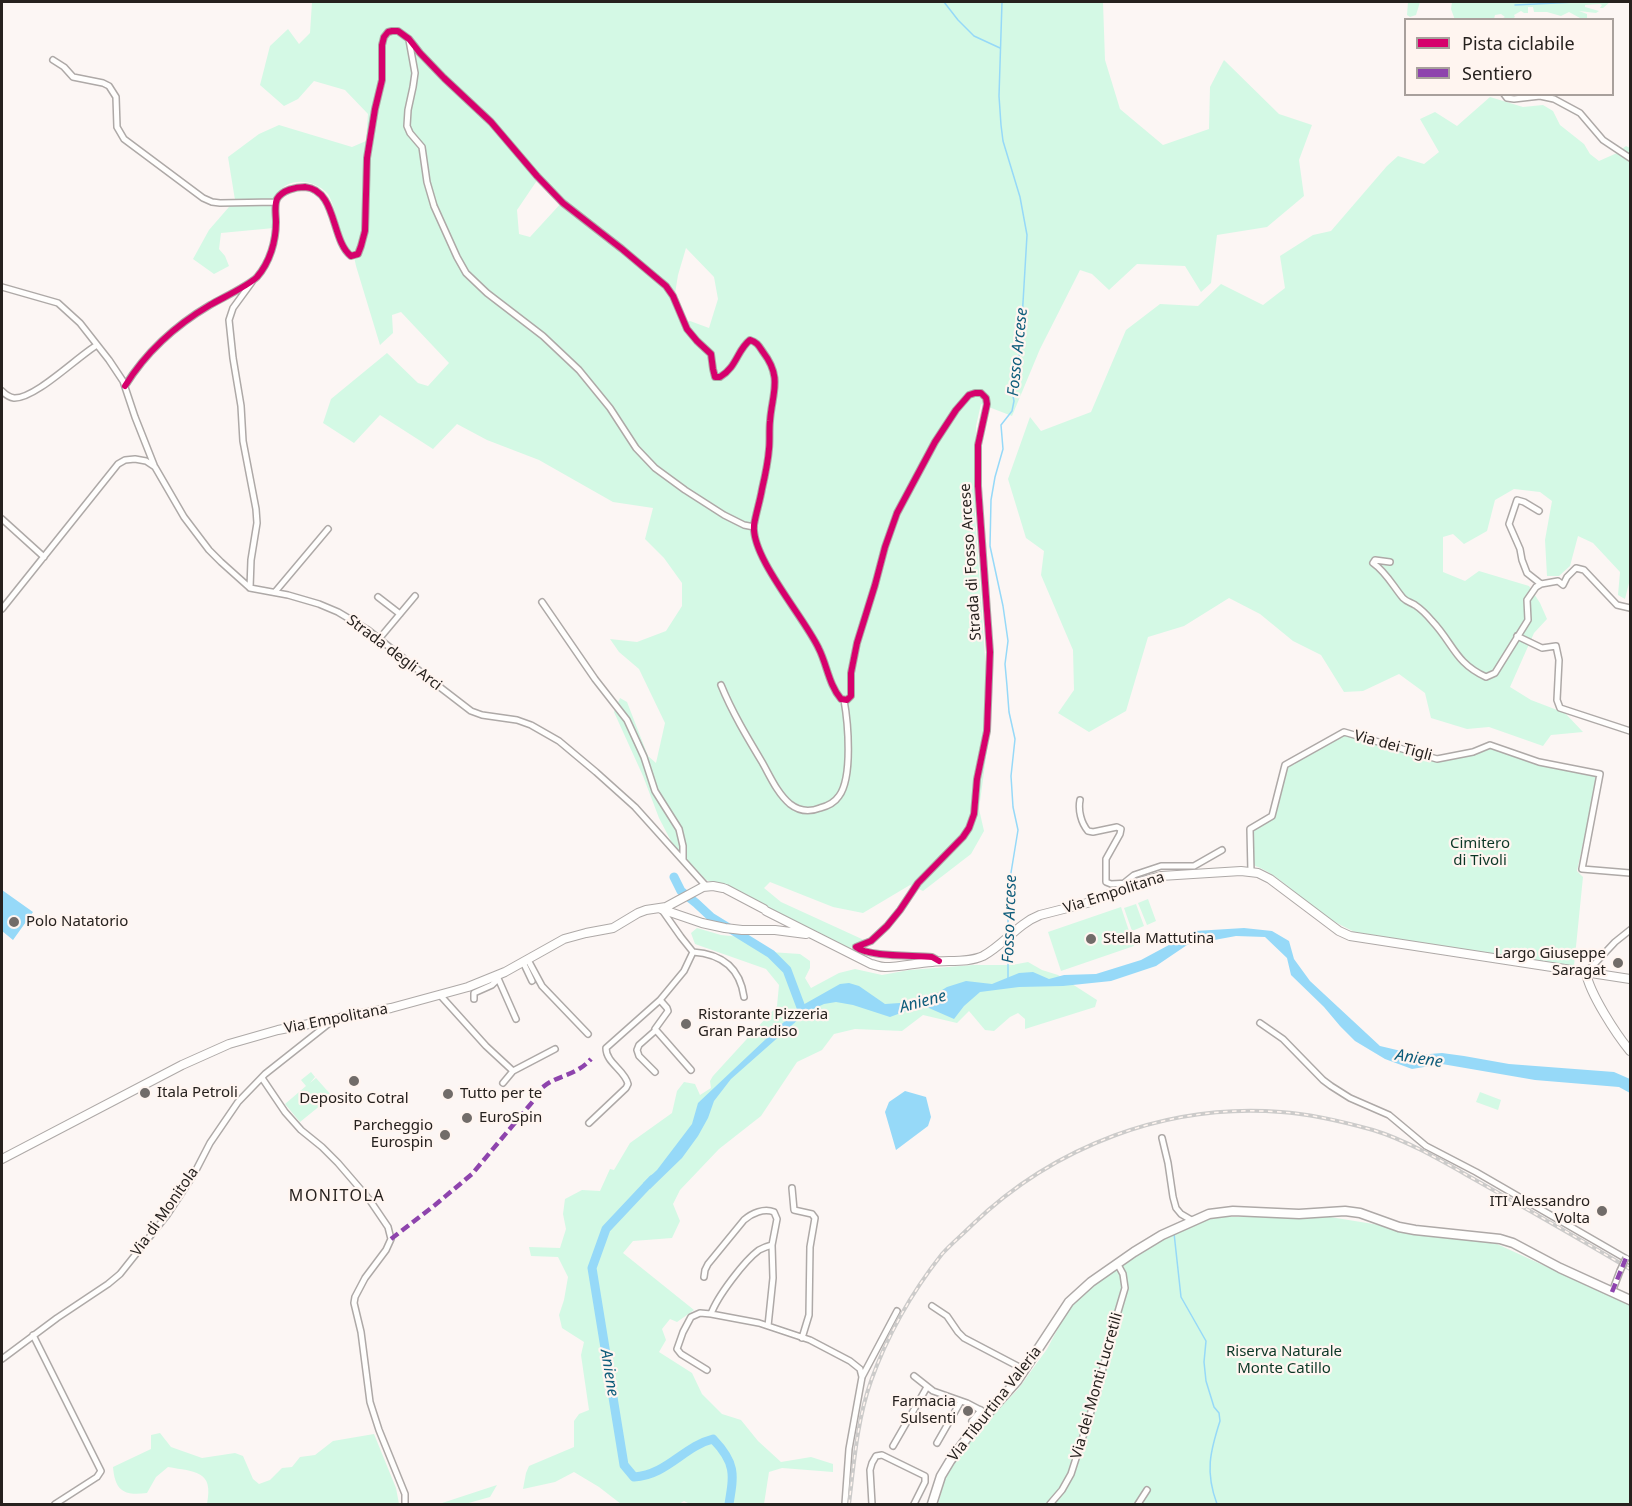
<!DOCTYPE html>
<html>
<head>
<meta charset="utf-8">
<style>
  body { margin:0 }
  #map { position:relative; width:1632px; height:1506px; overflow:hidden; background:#fcf6f4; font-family:"Noto Sans",sans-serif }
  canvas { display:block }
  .frame { position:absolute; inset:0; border:3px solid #26211e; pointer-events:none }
  .legend { position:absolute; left:1404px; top:18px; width:210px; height:78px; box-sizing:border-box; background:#fff5f0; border:2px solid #a8a09c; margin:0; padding:8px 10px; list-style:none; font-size:18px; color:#26211e }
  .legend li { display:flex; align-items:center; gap:12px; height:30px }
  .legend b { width:30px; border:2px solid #a8a09c }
</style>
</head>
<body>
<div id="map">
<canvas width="1632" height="1506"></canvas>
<div class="frame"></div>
<ul class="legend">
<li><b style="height:8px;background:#d6006c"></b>Pista ciclabile</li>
<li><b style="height:8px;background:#8e44ad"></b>Sentiero</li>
</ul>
</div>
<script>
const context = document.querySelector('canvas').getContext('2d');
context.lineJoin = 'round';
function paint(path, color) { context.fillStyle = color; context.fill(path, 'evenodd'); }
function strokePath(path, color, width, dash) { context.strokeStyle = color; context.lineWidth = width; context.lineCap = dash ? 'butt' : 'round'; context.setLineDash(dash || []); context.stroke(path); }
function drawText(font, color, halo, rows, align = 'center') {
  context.font = font + ' "Noto Sans",sans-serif'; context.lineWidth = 4.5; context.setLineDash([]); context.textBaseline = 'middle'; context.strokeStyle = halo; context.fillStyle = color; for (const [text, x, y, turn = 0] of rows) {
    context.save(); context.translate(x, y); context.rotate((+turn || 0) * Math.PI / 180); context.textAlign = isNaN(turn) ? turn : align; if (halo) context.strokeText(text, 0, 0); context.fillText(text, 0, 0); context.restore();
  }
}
const green = new Path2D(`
  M312,2H1103L1105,60L1120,109L1163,145L1209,129L1210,87L1224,60L1279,114L1312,125L1299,160L1304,196L1267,227L1217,235L1211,283L1201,292L1185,266L1137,264L1109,290L1092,274L1080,270L1040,349L1012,416L981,404L976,426L975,514L990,728L979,809L984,831L971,854L923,891L910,885L863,913L833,907L770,882L764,888L781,902L864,940L849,949L721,885L706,880L673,845L659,818L643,776L614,712L620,698L627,702L648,756L656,763L665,723L639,669L619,652L610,639L637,642L666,631L682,606V583L664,558L645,539L653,508L613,502L539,460L487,440L457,424L433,449L380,415L354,443L323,423L331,399L387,353L418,383L428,386L449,363L401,312L392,315L393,333L380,345L356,266L353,252L345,248C342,237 333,201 328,194C314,179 287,176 276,196C272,204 274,219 274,228L221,233L219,249L225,256L229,266L214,274L193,259L209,230L235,200L228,157L259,134L279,125L352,147L366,141L368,114L345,90L314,81L298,99L284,106L260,85L270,46L288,29L299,44L310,33ZM540,176L564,200L530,237L519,234L517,210ZM686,248L714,277L718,299L709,328L690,321L681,324L673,306L678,275Z
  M1408,2H1420L1416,15L1410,17L1407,15Z
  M1452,2H1610L1603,8H1600L1602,5L1600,4L1585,5V7L1599,11L1596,13L1579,11L1587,14V18H1580L1569,12L1561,16L1547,12H1534L1533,7H1528V13H1524L1521,11L1514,15L1515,17L1512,19H1501L1505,17L1501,14L1495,15L1494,19L1455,20L1451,9Z
  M1490,97L1523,107L1543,105L1553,111L1560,125L1584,144L1590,154L1599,161L1617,153L1626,146L1630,148V579L1625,599L1618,595L1620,572L1593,543L1578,536L1570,566L1559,576H1547L1545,540L1552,501L1540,492L1514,489L1495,500L1487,531L1464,544L1453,534L1443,537V572L1465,581L1479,571L1529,586L1540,603L1547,619L1534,633L1510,687L1531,700L1565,713L1583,732L1551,735L1543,746L1489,727L1467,729L1431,718L1425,693L1399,674L1363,691L1344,692L1321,655L1293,641L1260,614L1229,598L1184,626L1148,637L1126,711L1089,732L1058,713L1074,690L1073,650L1041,575L1044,551L1026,538L1008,479L1030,417L1041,431L1091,412L1126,330L1160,304L1198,306L1221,284L1263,305L1285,288L1280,256L1313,235L1331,231L1387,166L1398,156L1424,164L1439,152L1420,119L1435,112L1457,126Z
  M1343,735L1436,761L1489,747L1538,765L1598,775L1577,871L1583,877L1574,966L1362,935C1342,927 1325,917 1308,903C1290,889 1275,873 1253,865L1252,829L1275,817L1285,768L1295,764L1294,761Z
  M1148,899L1156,921L1147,925L1138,903Z
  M1136,904L1144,926L1132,931L1124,908Z
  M1121,907L1134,946L1061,971L1048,932Z
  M697,928L721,935L741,937L770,952L800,954L810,961V968L805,978L811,988L839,973L855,969L882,975L909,970L973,965H1012L1028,962L1042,970L1058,975L1097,1000L1095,1007L1025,1029V1019L1018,1013L1010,1017L994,1031L985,1030L969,1011L957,1023L923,1015L902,1031L855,1029L834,1034L822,1050L797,1062L761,1116L719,1149L680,1190L673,1204L680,1221L672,1238L633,1241L623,1253L694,1310L677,1322L670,1319L662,1329L666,1340L659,1352L692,1373L702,1394L722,1414L741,1420L758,1441L781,1462L811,1457L833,1464V1472L782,1468L769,1472L764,1504H690L684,1501L679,1504H621L599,1487L574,1472L555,1482L523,1489L526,1473L529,1466L574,1447V1421L579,1414L589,1410L581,1355L584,1342L562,1328L559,1315L564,1300L568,1277L558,1257L531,1256L529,1247L560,1248L566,1229L563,1214L565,1199L582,1190L600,1191L610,1169L614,1170L630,1143L672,1113L677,1091L684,1082L695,1084L700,1095L711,1088L710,1081L713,1076L777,1006L779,985L766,969L695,944L691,933Z
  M311,1072L315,1077L310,1083L316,1078L332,1096L300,1122L285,1104L306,1086L301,1080Z
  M1480,1092L1501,1100L1498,1110L1476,1102Z
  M1211,1217H1330L1497,1244L1630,1305V1504H938L946,1475L979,1430L1019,1388L1047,1349L1071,1304L1098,1281L1142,1250Z
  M160,1433L171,1447L202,1458L235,1453L243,1456L253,1479L259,1484L270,1480L282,1468L292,1467L300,1457L315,1455L333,1441L374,1434L396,1488L399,1504H207C214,1470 195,1472 168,1467L156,1477L147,1493C124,1496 115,1491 113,1467L151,1449V1435Z
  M497,1485L490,1497L465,1504H439Z`);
const water = new Path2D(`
  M2,890L33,912L13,940L2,931Z
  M1244,928L1272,931L1289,941L1294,959L1310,981L1380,1046L1418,1055L1442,1053L1464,1056L1509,1064L1614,1072L1630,1079V1093L1619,1087L1535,1080L1442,1064L1412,1069L1385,1059L1355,1041L1340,1026L1324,1007L1291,975L1287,958L1265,937L1236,936L1187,945L1156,966L1111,981L1063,986L1019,987L980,992L964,1006L954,1019L922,1005L890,1017L853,1005L836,1002L824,1004L813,1009L800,1018L731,1079L714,1101L708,1118L698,1136L682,1158L650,1189L643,1183L657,1170L692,1124L698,1103L801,1006L840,984L849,983L859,986L885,1004L900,1003L929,998L947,987L966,981L992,984L1019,973L1033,972L1049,979L1064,975L1096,974L1141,960L1195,931Z
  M905,1091L926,1097L931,1117L928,1126L896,1150L885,1112L889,1102Z`);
const stream = new Path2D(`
  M944,2L958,20L974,36L1000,48
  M1002,2L999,96L1001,125L1003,141L1020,197L1027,235L1020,353L1012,375L1011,386L1014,401L1012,411L1001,425L1003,449L995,477L991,500L990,546L1003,606L1008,641L1005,664L1007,686L1009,712L1015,739L1011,776L1013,807L1018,830L1008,891V933
  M1515,5L1576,2
  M1008,941V978
  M1174,1233L1181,1297L1206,1341L1204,1362L1206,1381L1214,1407L1219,1413L1220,1421C1210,1452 1205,1472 1217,1504`);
const river = new Path2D(`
  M674,877L681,891L696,903L711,917L771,954L787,970L802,1010
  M653,1179L606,1229L592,1268L624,1465L634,1477C667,1475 684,1446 713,1439C736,1463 734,1474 729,1504`);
const minor = new Path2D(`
  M409,40L415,73L413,87L408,110L407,126L410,133L422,147L427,182L434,206L457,257L466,273L487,293L543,336L579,370L610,408L636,448L655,468L685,490L724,515L744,525L754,527
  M53,60L64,67L73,77L103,83L109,86L116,97L117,127L124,139L203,198L212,202L220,203L276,202
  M1504,94L1507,98L1514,99L1540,96L1554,99L1580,113L1603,140L1630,158
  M2,287L58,303L80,323L109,360L123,381L135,417L154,465
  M125,386C146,352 176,325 210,305C222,298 248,286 257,277C270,262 276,241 276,222C276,215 274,206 277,199C282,190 296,187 305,187C337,190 331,241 351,256L358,254L361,246L365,231L367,158L375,109L382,80V45L384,37L388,32L392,31H398L409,39L420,53L444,78L491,122L537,176L563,203L622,249L666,286L673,296L687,329L697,341L711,354L713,369L715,377H720C737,367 737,350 750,340C757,342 759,346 763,352C783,378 772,393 770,421C769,431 770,440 769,449C768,462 765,476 762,489C760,501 756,513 754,525C751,558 805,618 819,649C827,665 829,685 841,699L847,700L851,696V673L857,643L875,585L885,547L897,513L935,442L956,410L969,395L975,393H981L986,398L987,404L978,445V486L990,652L987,731L977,779L974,814L969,828L963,837L918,883L900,910L887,926L871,941L856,947C868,957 914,955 932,957L939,961
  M2,391C5,394 8,397 14,398C35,399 77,357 97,345
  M1539,511L1524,502L1517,500L1509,524L1520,549L1522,560L1527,573L1541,584
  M2,519L44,557
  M1390,562L1375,560L1373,563C1386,572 1393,586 1403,598C1407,602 1410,602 1415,605C1421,609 1427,615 1432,621C1453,643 1455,663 1486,677L1495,673L1528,620L1527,600L1536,587L1541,584L1558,581L1563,585L1567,577L1576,568L1584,570L1617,605L1630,608
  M250,588L251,560L257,523L256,509L243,441L241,406L233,358L229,320L233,308L252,282
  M275,592L328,529
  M378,597L400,614
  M542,602L595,679L627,720L644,757L655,791L679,829L683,846V860
  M2,609L118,464L125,460L135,459L146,461L155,467L184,517L209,550L221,562L250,588L288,595L319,604L338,612L368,630L432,681L471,711L482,715L517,720L531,725L559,741L596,772L635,807L706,886
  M1517,636L1542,648L1556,646L1559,660L1557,700L1560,708L1630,731
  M379,639L415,596
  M721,685C732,712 747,737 762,762C770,776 777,793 790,804C799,811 810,812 820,808C828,806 835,802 839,796C853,777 848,722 844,700
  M1080,800C1078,810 1081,823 1088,831L1093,832L1117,827L1121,829L1120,834L1106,859V882L1111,884L1130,883
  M1251,872L1250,829L1272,816L1285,765L1344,732L1437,759L1473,752L1490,745L1539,762L1600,774L1582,869L1630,873
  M1124,883L1134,875L1161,866H1194L1222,850
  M662,910L681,937L693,952L684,971L660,1000L667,1008L668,1011L655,1029L691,1070
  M693,952C722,954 740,968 744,997
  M528,960L542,986L588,1034
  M523,962L532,981
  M1586,973L1615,942L1630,930
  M497,976L516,1019
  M440,995L486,1046L513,1071
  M474,999V993L492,985L498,979
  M1260,1023L1283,1039L1323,1080L1331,1086L1350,1098L1389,1115L1426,1146L1476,1172L1630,1261
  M655,1072L639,1056L637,1050L639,1045L656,1030
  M262,1078L285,1112L301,1130L322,1147L338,1163L369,1199L388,1227L391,1239L386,1250L365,1278L355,1297L354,1303L361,1332L370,1402L379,1430L405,1494V1504
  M503,1083L513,1071L555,1049
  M589,1123L626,1088L628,1084C625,1070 606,1063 606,1048L660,1000
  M1162,1138L1168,1163L1173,1197L1176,1208L1181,1214L1193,1221
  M792,1188L794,1210L812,1214L815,1218L810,1247L809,1315L802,1338
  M704,1277L705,1270L708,1264L744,1220C752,1213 764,1208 774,1212L777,1219L772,1245L773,1278L768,1326
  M1612,1292L1620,1271
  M932,1306L947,1316L958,1332L964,1338L1025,1370
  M711,1314C717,1297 744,1261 759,1250C763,1248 768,1246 772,1245
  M33,1335L101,1471L97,1477L55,1504
  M2,1359L57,1318L108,1284L120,1274L167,1215L194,1174L210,1143L238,1102L265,1074L332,1021
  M707,1370L681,1354L677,1349L683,1332L691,1317L700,1313L711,1314L759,1323L810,1340L850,1361L860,1369L862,1377
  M914,1376L933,1391L967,1403L988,1414
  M972,1421L981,1410
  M937,1443L961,1401
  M893,1446L927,1387
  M845,1504L849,1449L862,1377L897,1311
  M872,1504L870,1470L872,1463L876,1456L882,1455L925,1476V1482L914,1504
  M1050,1504L1062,1490L1071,1474L1096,1396L1112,1332L1125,1288L1123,1274L1117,1263
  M1138,1504L1147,1490`);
const secondary = new Path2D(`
  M726,889L764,909
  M661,909L702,923L725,928L742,930H775L806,934
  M766,911L871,964C876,965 880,967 885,967C901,967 916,963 932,962C948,960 968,963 983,956C1004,945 1017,924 1040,915L1091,902L1135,883L1161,876L1241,871L1258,873L1270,879L1339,931L1350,936L1630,979
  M1586,973C1590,994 1616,1034 1630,1051
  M2,1159L182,1065L229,1044L278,1030L391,1008L468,987L505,972L564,939L586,933L613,928L638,913L646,910L666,907L703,887L713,886L723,888`);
const primary = new Path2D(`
  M932,1504L941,1476L950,1461L972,1431L1017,1381L1069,1302L1091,1282L1134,1252L1162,1235L1209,1214L1233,1211L1299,1214L1345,1211L1360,1213L1399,1227L1415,1230L1500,1239L1513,1243L1560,1268L1630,1300`);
const rail = new Path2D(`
  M849,1504C854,1464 857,1420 871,1381C887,1336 912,1292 942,1254C951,1244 962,1235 972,1225C1054,1146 1167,1103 1281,1112C1312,1114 1344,1122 1373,1130C1406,1140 1442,1161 1472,1178C1525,1208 1578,1238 1630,1269`);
const minorBridge = new Path2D(`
  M1620,1271L1626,1258`);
const quiet = new Path2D(`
  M391,1239L435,1205L472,1174L534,1100C537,1096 539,1090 543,1087C557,1075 576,1076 591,1059
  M1612,1292L1626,1258`);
const cycleway = new Path2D(`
  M125,386C146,352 176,325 210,305C222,298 248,286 257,277C270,262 276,241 276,222C276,215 274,206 277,199C282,190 296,187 305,187C337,190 331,241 351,256L358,254L361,246L365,231L367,158L375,109L382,80V45L384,37L388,32L392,31H398L409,39L420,53L444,78L491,122L537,176L563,203L622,249L666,286L673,296L687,329L697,341L711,354L713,369L715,377H720C737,367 737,350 750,340C757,342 759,346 763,352C783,378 772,393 770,421C769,431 770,440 769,449C768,462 765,476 762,489C760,501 756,513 754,525C751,558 805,618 819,649C827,665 829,685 841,699L847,700L851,696V673L857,643L875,585L885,547L897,513L935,442L956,410L969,395L975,393H981L986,398L987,404L978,445V486L990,652L987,731L977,779L974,814L969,828L963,837L918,883L900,910L887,926L871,941L856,947C868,957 914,955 932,957L939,961`);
const markers = [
  [14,922,6,"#716c69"],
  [1091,939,6,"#716c69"],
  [1618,963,6,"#716c69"],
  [686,1024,6,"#716c69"],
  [354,1081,6,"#716c69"],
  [145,1093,6,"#716c69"],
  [448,1094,6,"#716c69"],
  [467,1118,6,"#716c69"],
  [445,1135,6,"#716c69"],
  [1602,1211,6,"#716c69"],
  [968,1411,6,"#716c69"]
];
const streetNames = [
  ["Strada di Fosso Arcese",971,562,-94],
  ["Strada degli Arci",394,653,37],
  ["Via dei Tigli",1393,746,15],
  ["Via Empolitana",1114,893,-18],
  ["Via Empolitana",336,1019,-11],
  ["Via di Monitola",165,1212,-55],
  ["Via dei Monti Lucretili",1097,1386,-74],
  ["Via Tiburtina Valeria",995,1404,-52]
];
const parkNames = [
  ["Cimitero",1480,844],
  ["di Tivoli",1480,861],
  ["Riserva Naturale",1284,1352],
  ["Monte Catillo",1284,1369]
];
const poiNames = [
  ["Polo Natatorio",26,922],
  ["Stella Mattutina",1103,939],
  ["Largo Giuseppe",1606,954,"right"],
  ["Saragat",1606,971,"right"],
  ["Ristorante Pizzeria",698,1015],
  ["Gran Paradiso",698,1032],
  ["Itala Petroli",157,1093],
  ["Tutto per te",460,1094],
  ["Deposito Cotral",354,1099,"center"],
  ["EuroSpin",479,1118],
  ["Parcheggio",433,1126,"right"],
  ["Eurospin",433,1143,"right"],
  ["ITI Alessandro",1590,1202,"right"],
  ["Volta",1590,1219,"right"],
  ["Farmacia",956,1402,"right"],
  ["Sulsenti",956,1419,"right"]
];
const waterNames = [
  ["Fosso Arcese",1018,352,-84],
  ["Fosso Arcese",1010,919,-88],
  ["Aniene",923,1002,-15],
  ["Aniene",1419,1059,9],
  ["Aniene",609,1373,81]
];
const neighbourhoodNames = [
  ["MONITOLA",337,1196]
];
paint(green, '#d4f9e5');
paint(water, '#96d9f8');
strokePath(stream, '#96d9f8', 1.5);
strokePath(river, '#96d9f8', 9);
strokePath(minor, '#aea9a7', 8);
strokePath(secondary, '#aea9a7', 10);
strokePath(primary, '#aea9a7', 11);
strokePath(minor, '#fffefd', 5);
strokePath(secondary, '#fffefd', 8);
strokePath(primary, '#fffefd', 8);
strokePath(rail, '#cccbca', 4);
strokePath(rail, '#fff5f0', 1.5, [4.5]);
strokePath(minorBridge, '#aea9a7', 8, []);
strokePath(minorBridge, '#fffefd', 5);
strokePath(quiet, '#8e44ad', 4.5, [9, 4.5]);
strokePath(cycleway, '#d6006c', 6);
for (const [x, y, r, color] of markers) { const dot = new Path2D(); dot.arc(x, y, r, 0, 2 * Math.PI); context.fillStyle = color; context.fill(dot); strokePath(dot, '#fff5f0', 2); }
drawText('15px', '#26211e', '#fff5f0', streetNames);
drawText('15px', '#0b3726', '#fff5f0', parkNames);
drawText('15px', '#26211e', '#fff5f0', poiNames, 'left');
drawText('italic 16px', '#0f5d7b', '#fff5f0', waterNames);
context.letterSpacing = '1.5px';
drawText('16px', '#26211e', '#fff5f0', neighbourhoodNames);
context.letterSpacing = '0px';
</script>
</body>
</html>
